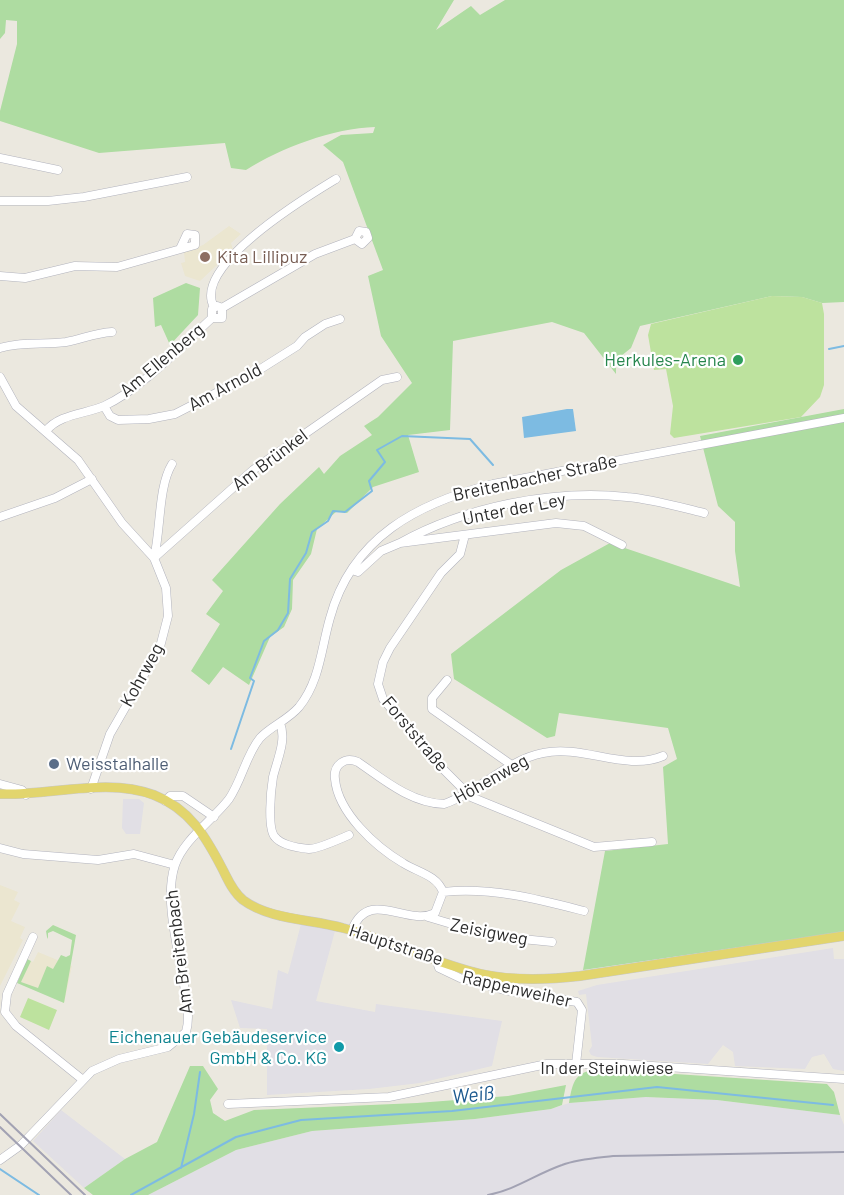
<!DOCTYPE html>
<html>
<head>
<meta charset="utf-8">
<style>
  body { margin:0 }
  canvas { display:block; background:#ebe8df }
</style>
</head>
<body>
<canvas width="844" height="1195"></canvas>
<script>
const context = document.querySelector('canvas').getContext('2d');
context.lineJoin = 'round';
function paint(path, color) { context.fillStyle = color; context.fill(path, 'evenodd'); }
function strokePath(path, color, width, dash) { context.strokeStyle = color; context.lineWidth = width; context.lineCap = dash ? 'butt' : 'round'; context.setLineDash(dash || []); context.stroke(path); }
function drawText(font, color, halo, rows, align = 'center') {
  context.font = font + ' Barlow,sans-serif'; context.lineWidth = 4.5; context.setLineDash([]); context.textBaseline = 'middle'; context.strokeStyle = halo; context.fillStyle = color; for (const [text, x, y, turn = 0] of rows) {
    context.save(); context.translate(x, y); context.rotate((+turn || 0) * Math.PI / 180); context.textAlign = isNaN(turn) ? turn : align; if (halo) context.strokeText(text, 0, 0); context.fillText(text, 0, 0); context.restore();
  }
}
const industrial = new Path2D(`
  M123,799H139L144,803L140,834H126L122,828Z
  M301,924L335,931L316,1001L375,1012L376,1004L502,1021L492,1066L420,1083L369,1089L267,1095V1029L240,1028L231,1000L272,1009L278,970L288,974Z
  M833,948L834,959H844V1071L833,1069L824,1054L812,1057L805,1069L735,1066L733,1052L723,1045L708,1064L597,1057L591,1055L589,1051L592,1046L586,994L579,995L578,991L597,985Z
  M646,1097L717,1100L840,1115L844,1125V1195H148L236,1150L312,1131L475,1119L551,1109L569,1103Z
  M61,1110L125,1159L84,1188L33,1141Z`);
const education = new Path2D(`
  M229,226L241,234L231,243L233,250L200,281L185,276L181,263L185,262L184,252L203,245Z
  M0,885L18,892L14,900L20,903L11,921L25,927L20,938L23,940L0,986Z
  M38,952L72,966L64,1003L21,982L27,967L31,961L33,962Z`);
const green = new Path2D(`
  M0,0H454L436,30L471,6L480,15L505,0H844V302L822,303L802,297L772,296L640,326L631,348L616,360V374L584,333L552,322L453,341L450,430L408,435L419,472L373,487L347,513L337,511L317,529L311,554L293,580L292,609L284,627L270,637L249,685L223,667L209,685L191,671L220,624L206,614L223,591L212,580L280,504L319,467L324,474L340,456L372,435L364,426L378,417L412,383L381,336L368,276L383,270L343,162L323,145L341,135L373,133L375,127C334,128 280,148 246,170L231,168L225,143L99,153L0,121V111L17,44V21L6,20L5,33L0,39Z
  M186,283L200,288L198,315L170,345L161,325L155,327L153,298Z
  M844,409V932L583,970L605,851L668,844L663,767L677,759L668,728L559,713L555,736L547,738L454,679L451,654L561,570L610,543L740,587L735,551V522L718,506L700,436Z
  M53,925L76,935L64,1003L17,983L27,959L31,961L21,982L38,988L47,966L53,969L61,955L66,957L70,955L72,940L53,931L48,933V939L47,937L46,931Z
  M190,1066H203L218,1089L210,1100L213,1113L225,1121L254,1110L417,1103L508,1096L566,1085L562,1105L551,1109L475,1119L312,1131L236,1150L148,1195H93L84,1188L125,1159L157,1142Z
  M599,1069L827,1084L834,1092L840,1115L717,1100L646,1097L569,1103C573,1080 575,1072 599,1069Z`);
const pitch = new Path2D(`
  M772,296L802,297L822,303L824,314V385L820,397L801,417L674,438L670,434L673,406L666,369L654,370L648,335L651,324Z
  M28,998L57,1010L49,1030L20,1017Z`);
const water = new Path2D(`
  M567,409H573L576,431L524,438L522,417Z`);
const stream = new Path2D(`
  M829,349L844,346
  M231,749L254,681L250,678L264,641L278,630L288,613L290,579L306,553L312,532L328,521L333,511L345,512L372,491L369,481L385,462L377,450L402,436L470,439L493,465
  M181,1168L194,1114L200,1072
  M0,1169L39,1195
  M131,1195L236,1137L301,1120L452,1111L657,1087L833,1105`);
const minor = new Path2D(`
  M0,158L58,170
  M0,201H48L84,197L187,177
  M0,276L25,278L75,266L117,267L195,245V235L187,234L180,249
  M214,307C191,266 308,196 336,179
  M222,308L315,254L355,239L359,231L366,232L368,238L362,244L355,239
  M0,348C22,341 43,345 66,342C82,339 95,333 112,332
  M0,377L16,406L78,460L122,523L154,558L166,588L168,616L160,647L110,734L91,789
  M104,406L110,416L118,420L149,419L175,414L251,375L297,346L305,337L325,324L340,319
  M46,431C59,414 86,414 104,406C143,388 181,346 212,318H222V308L217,306L212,309V318
  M0,517L55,498L92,479
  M465,535L460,554L441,573L390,648L383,662L378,684L383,699L437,763L471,797L594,847L652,842
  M400,543C465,507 553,489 627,497C652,499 679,507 704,513
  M154,558L253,470L382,380L397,377
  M154,558C161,529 158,487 172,464
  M352,570L358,572L381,551L400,543L556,523L584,526L622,545
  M447,680L432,698V709L513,766
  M280,723C287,740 277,760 273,777C271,789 267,829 275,837C282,846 299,848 309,849C317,849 340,839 349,835
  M0,784L22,790L26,795
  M165,801L170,796H183L214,817
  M0,848L23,854L98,860L134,854L175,865
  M443,892C492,887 537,899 584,911
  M428,917L492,936L552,942
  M352,930C369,887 406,927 435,913L443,892C437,875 417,872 403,863C376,847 338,813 335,779C333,765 345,756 358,762C384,780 411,803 444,804C479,792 507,760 543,753C582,744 626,772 663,756
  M33,937L7,994L5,1012L16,1026L83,1080
  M436,959L439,968L460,978L504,990L577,1002L582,1010L576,1064
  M228,1104L389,1097L547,1064H623L844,1079
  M0,1160L21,1145L92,1071L119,1059L168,1047L186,1032C190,1019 187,1004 185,991C180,955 163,900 175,865C184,839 212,821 229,799C242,780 246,755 260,738C271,726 288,720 299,707C320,681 321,649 330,618C352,537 418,503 493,484L844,418`);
const major = new Path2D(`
  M0,794C49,796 107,777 154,795C190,809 206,837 223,870C228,880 233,892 243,900C270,920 311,919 343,928C390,940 434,963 481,974C514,981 547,980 580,976L844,936`);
const rail = new Path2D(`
  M0,1114L85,1195
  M0,1127L71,1195
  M488,1195C515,1190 536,1174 562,1165C578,1159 596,1158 613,1156L844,1152`);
const markers = [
  [205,257,6,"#8d6e63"],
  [738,360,6,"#2e9e5b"],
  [54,764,6,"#5c6f8a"],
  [339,1047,6,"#0f9aa8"]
];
const educationNames = [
  ["Kita Lillipuz",217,257]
];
const streetNames = [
  ["Am Ellenberg",162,360,-40],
  ["Am Arnold",225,387,-28],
  ["Am Brünkel",270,460,-37],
  ["Breitenbacher Straße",535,478,-12],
  ["Unter der Ley",514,509,-11],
  ["Kohrweg",142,675,-61],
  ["Forststraße",415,734,50],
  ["Höhenweg",491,779,-29],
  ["Zeisigweg",489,932,11],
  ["Hauptstraße",396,945,18],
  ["Am Breitenbach",179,952,-97],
  ["Rappenweiher",517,989,13],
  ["In der Steinwiese",607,1068]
];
const leisureNames = [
  ["Herkules-Arena",726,360]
];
const serviceNames = [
  ["Weisstalhalle",66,764]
];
const cultureNames = [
  ["Eichenauer Gebäudeservice",327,1037],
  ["GmbH & Co. KG",327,1058]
];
const waterNames = [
  ["Weiß",473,1095,-6]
];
paint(industrial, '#e1dfe5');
paint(education, '#ebe6d0');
paint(green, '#aedca1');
paint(pitch, '#bde29e');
paint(water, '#7dbbe2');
strokePath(stream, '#7dbbe2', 2);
strokePath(minor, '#b2b3bd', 9);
strokePath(major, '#c8c8c8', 10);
strokePath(minor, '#fff', 8);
strokePath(major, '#e2d56d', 9);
strokePath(rail, '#a2a2b3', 2);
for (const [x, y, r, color] of markers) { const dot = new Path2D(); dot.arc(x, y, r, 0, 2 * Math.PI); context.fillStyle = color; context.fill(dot); strokePath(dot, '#fff', 2); }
drawText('18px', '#785e54', '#fff', educationNames, 'left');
drawText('18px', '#2b2b2b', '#fff', streetNames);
drawText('18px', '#27864d', '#fff', leisureNames, 'right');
drawText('18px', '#4e5e75', '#fff', serviceNames, 'left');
drawText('18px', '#0d838f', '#fff', cultureNames, 'right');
drawText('italic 20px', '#1c598f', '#fff', waterNames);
</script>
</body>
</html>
